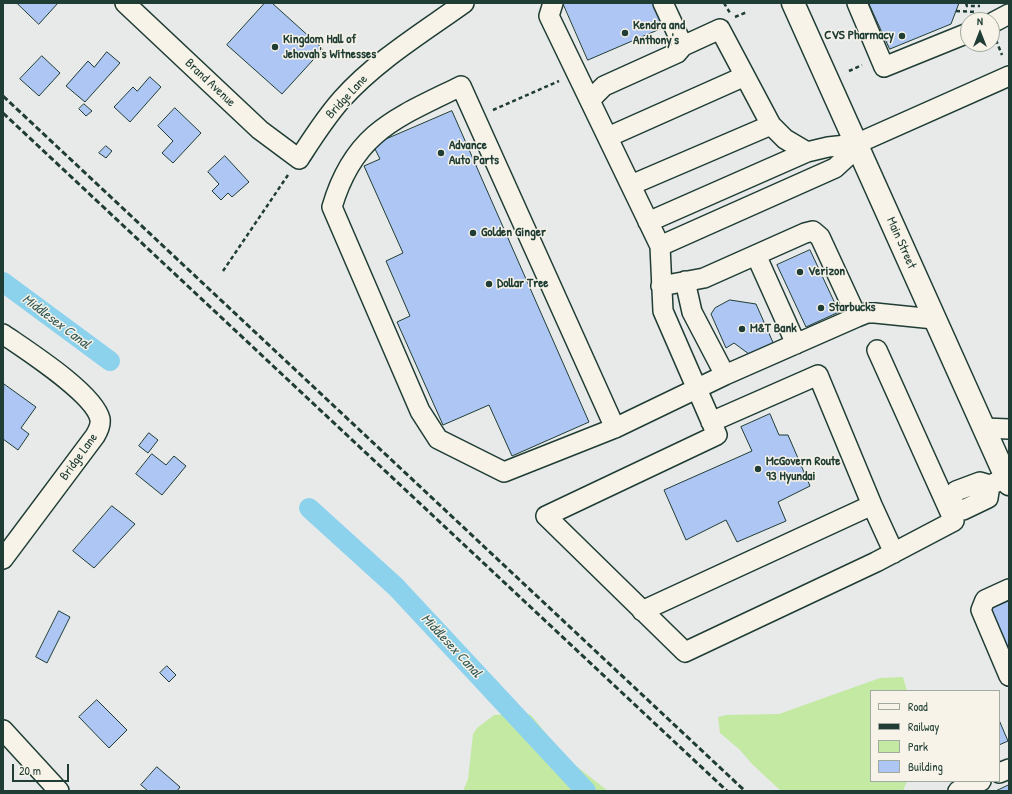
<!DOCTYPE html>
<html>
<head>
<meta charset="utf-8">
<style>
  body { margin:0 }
  #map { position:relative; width:1012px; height:794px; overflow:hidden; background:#e8eaea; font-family:"Patrick Hand",sans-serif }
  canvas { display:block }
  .frame { position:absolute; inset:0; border:4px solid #1f3d34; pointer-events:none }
  .legend { position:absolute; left:870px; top:690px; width:130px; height:92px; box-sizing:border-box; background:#f7f3e8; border:1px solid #a1aaa0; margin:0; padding:5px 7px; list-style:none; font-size:12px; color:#1f3d34 }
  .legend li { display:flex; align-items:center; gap:8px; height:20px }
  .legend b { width:20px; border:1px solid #a1aaa0 }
  .north { position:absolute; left:960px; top:12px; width:40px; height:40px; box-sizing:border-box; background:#f7f3e8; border:1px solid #a1aaa0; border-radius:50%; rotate:0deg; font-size:11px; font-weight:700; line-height:16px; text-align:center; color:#1f3d34 }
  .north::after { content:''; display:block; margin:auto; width:14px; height:18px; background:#1f3d34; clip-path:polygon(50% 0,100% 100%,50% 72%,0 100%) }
  .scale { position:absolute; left:12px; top:764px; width:57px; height:18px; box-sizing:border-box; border:2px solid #1f3d34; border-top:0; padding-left:5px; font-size:12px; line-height:14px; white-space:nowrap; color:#1f3d34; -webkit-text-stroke:3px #f7f3e8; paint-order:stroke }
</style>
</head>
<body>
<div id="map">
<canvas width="1012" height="794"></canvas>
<div class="frame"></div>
<ul class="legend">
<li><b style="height:5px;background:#f7f3e8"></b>Road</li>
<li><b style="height:5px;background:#1f3d34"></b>Railway</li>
<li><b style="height:11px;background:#c3e9a3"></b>Park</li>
<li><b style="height:11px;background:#aec6f4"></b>Building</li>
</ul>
<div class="north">N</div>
<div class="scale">20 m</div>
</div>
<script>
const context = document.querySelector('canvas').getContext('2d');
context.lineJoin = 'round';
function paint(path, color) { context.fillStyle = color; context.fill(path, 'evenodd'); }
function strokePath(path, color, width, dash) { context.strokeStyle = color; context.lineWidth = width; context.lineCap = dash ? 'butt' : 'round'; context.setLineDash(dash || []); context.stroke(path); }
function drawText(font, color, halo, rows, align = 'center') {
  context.font = font + ' "Patrick Hand",sans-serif'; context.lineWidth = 3; context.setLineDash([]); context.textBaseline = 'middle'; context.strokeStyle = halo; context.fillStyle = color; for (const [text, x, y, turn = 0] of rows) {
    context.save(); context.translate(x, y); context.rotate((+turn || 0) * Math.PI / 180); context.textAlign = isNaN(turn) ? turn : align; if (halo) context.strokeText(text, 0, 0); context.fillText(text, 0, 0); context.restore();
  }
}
const green = new Path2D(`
  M903,677L907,691H871V781H907L903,791H781L752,764L740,750L720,733L718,717L726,715L779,714L880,678Z
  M524,713L531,715L566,758L608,791H463L468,779L473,734L477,728L494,715Z`);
const canal = new Path2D(`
  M3,282L110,361
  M309,508L396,587L586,791`);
const building = new Path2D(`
  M17,3H58L39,24Z
  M265,3H272L323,49L282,94L227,45Z
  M563,3H656L667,26L588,60Z
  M869,3H959L951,24L890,49Z
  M107,52L120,63L85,102L66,86L88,61L94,67Z
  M42,56L60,73L39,96L20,79Z
  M150,77L161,87L130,122L114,107L133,87L137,91Z
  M84,104L92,111L86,116L79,109Z
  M175,108L201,133L173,163L162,153L173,141L158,126Z
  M452,111L589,422L512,456L489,405L443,425L397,322L410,316L386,261L403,253L364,166L380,159L373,145Z
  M106,146L112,151L106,158L99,153Z
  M225,156L249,182L232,197L228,193L221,200L212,191L219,184L208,172Z
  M810,250L839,312L806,327L777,265Z
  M730,300L756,304L775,347L753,357L734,343L726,348L711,314L715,308Z
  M4,384L36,407L21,428L29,434L18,450L3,439Z
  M770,414L779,435H788L810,486L778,502L786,521L737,542L726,520L686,540L664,490L752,451L741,427Z
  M149,433L158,440L148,453L139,446Z
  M152,454L166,465L174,456L186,466L162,495L136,474Z
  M112,506L135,524L94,568L73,551Z
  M1009,601V650L991,609Z
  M59,611L70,617L47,663L36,657Z
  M167,666L176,675L169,682L160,673Z
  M97,700L127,730L109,748L79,717Z
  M999,720L1008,741L999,745Z
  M157,767L180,787L177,791H148L141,785Z
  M1009,785V791H996Z`);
const path = new Path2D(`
  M724,3L730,13
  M966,3L967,6H980
  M956,11L977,12
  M735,17L747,12
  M996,40L1002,55
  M849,71L862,65
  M493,110L559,81
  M223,271L288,175`);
const minor = new Path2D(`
  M125,3L260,130L299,159C312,139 325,118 342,99C376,61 422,33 464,3
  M553,3L549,16L660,246L663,311L717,435L546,516L685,652L876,562L954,521L877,350
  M663,3L683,46
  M857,3L884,67L968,33
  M992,23L1009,14
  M591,99L604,86L677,53L683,46L720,29L771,125L785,139L807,152
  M608,137L745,76
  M631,185L771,125
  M648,222L807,152L828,147L856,144L1009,76
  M660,246L835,168L847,157L856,144
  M756,255L796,344
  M685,281L692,312L725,375
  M857,317L867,313H875L934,319
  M3,334C26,350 94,393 100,419C101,425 98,431 95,436L3,559
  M711,422L818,375L872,505
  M615,428L461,86C396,118 354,132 332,207L420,411L438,439L504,472L615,428L725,375L857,317L820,237L813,231L805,233L704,278L661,286
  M984,428L1009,429
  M948,506L956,491L980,482L990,485L1006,478
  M948,506L963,510L988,498L990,485
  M1009,589L985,600L981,610L1009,676
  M642,611L872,505L894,553
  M3,730L59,791
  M999,773L1009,769
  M958,791L981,781`);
const major = new Path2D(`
  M793,3L1009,484`);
const rail = new Path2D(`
  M3,96L745,791
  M3,113L727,791`);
const markers = [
  [625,33,4,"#1f3d34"],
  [902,36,4,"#1f3d34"],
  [275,47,4,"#1f3d34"],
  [441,153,4,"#1f3d34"],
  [473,233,4,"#1f3d34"],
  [800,272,4,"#1f3d34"],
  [489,284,4,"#1f3d34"],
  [821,308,4,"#1f3d34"],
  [742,329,4,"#1f3d34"],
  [758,469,4,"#1f3d34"]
];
const poiNames = [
  ["Kendra and",633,26],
  ["Anthony's",633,41],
  ["CVS Pharmacy",894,36,"right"],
  ["Kingdom Hall of",283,40],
  ["Jehovah's Witnesses",283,55],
  ["Advance",449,146],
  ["Auto Parts",449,161],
  ["Golden Ginger",481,233],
  ["Verizon",808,272],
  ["Dollar Tree",497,284],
  ["Starbucks",829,308],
  ["M&T Bank",750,329],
  ["McGovern Route",766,462],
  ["93 Hyundai",766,477]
];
const streetNames = [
  ["Brand Avenue",210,83,43],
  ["Bridge Lane",347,97,-47],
  ["Main Street",901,243,66],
  ["Bridge Lane",79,457,-54]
];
const waterNames = [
  ["Middlesex Canal",56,322,37],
  ["Middlesex Canal",451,646,47]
];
paint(green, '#c3e9a3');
strokePath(canal, '#8cd2ed', 20);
paint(building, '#aec6f4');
strokePath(building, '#1f3d34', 1);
strokePath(minor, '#1f3d34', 22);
strokePath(major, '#1f3d34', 25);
strokePath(path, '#1f3d34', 2.5, [4, 3]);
strokePath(minor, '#f7f3e8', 19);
strokePath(major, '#f7f3e8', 22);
strokePath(rail, '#1f3d34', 3, [6, 3]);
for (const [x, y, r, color] of markers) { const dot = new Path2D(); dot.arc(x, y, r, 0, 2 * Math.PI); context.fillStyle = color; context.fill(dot); strokePath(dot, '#f7f3e8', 1.5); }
drawText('bold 13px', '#1f3d34', '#f7f3e8', poiNames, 'left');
drawText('13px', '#1f3d34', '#f7f3e8', streetNames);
drawText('italic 14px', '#355b59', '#f7f3e8', waterNames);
</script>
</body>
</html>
